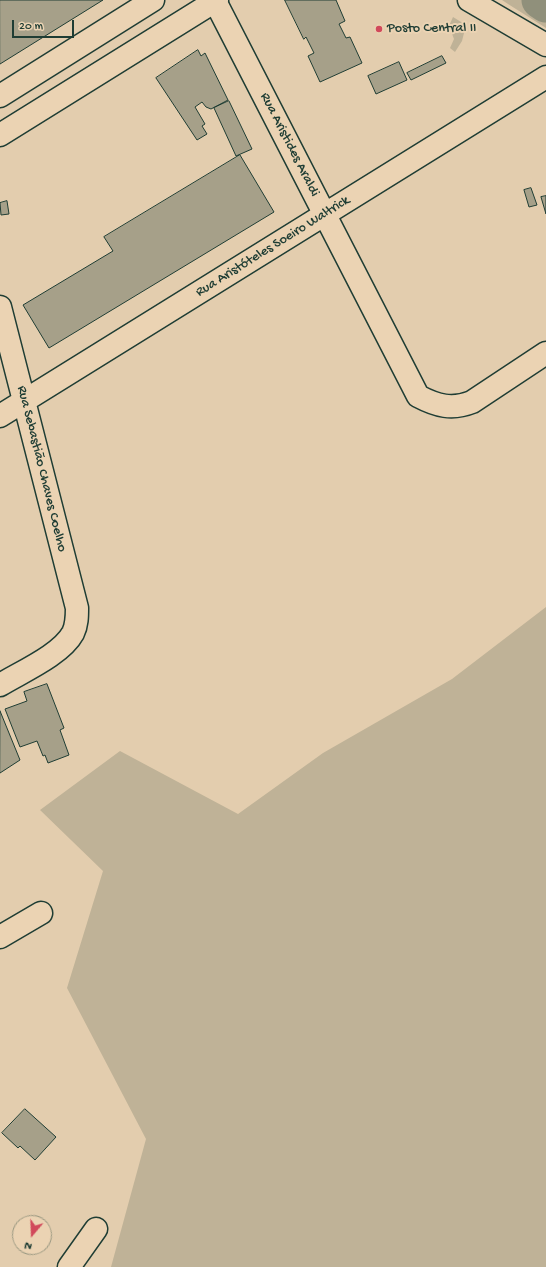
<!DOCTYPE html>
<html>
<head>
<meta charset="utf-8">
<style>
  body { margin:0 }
  #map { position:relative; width:546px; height:1267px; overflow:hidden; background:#e3cdae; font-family:"Gochi Hand",sans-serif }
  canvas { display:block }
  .north { position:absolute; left:12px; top:1215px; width:40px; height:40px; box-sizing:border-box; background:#ebd3b3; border:1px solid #999780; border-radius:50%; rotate:199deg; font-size:11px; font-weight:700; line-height:16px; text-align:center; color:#1f3d34 }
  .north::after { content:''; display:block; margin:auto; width:14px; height:18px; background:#d1495b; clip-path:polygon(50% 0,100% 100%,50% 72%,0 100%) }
  .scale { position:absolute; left:12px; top:20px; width:62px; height:18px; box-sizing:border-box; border:2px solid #1f3d34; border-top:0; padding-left:5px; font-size:12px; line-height:14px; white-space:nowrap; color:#1f3d34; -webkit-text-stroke:3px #ebd3b3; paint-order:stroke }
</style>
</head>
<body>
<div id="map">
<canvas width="546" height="1267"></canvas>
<div class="north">N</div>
<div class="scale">20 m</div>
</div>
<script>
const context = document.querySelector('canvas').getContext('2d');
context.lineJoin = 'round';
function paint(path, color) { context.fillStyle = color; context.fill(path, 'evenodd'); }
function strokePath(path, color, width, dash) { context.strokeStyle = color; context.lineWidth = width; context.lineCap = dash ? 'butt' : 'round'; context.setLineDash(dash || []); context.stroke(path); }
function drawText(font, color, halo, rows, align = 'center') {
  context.font = font + ' "Gochi Hand",sans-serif'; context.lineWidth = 4; context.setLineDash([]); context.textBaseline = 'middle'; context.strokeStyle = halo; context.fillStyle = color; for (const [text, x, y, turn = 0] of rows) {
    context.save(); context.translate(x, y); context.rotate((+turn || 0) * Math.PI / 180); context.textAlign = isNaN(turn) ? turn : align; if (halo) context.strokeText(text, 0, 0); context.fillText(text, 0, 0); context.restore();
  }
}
const green = new Path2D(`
  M502,0H546V28L508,4Z
  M453,17L466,25L462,41L455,52L450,48L454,39L449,26Z
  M546,607V1267H111L146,1139L67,988L103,871L40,810L120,751L238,814L323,753L452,679Z`);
const river = new Path2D(`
  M540,0L546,4`);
const building = new Path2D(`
  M0,0H103L0,64Z
  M285,0H336L345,21L339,24L346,38L350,37L362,63L320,82L308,56L314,53L306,37L304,39Z
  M198,50L201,56L205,53L228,100L211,109L206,107L202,102L195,107L205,124L202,126L207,134L197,140L156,78Z
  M442,56L446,63L411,80L407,73Z
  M399,62L407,80L376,94L368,76Z
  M229,101L252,149L236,156L214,108Z
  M240,155L274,212L49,348L23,305L113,251L104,237Z
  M531,188L537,205L529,207L524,190Z
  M546,196V214L541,197Z
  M7,201L9,214L1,215L0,203Z
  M47,684L64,728L60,730L69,755L48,763L45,755L43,756L37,741L20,747L5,709L27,701L24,692Z
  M0,711L20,760L0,773Z
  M25,1109L56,1137L35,1160L20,1146L18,1148L2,1133Z`);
const minor = new Path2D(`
  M215,1L418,396C437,406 452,410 472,402L546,353
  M0,307L77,608C77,616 77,625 73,633C61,655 21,672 0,685
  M0,416L546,77
  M0,937L41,913
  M69,1267L96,1229`);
const major = new Path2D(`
  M469,0L546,45
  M0,96L153,0
  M0,135L217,0`);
const markers = [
  [379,29,4,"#d1495b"]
];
const poiNames = [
  ["Posto Central II",387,29]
];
const streetNames = [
  ["Rua Aristides Araldi",289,145,63],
  ["Rua Aristóteles Soeiro Waltrick",273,247,-32],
  ["Rua Sebastião Chaves Coelho",41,469,76]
];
paint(green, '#bfb297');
strokePath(river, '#90907b', 37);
paint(building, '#a6a089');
strokePath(building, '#1f3d34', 1);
strokePath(minor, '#1f3d34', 25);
strokePath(major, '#1f3d34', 25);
strokePath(minor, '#ebd3b3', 22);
strokePath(major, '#ebd3b3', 22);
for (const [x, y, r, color] of markers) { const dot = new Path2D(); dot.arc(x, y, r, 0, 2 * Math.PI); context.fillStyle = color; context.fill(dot); strokePath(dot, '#ebd3b3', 1.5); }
drawText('14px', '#1f3d34', '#ebd3b3', poiNames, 'left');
drawText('14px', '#1f3d34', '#ebd3b3', streetNames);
</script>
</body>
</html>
